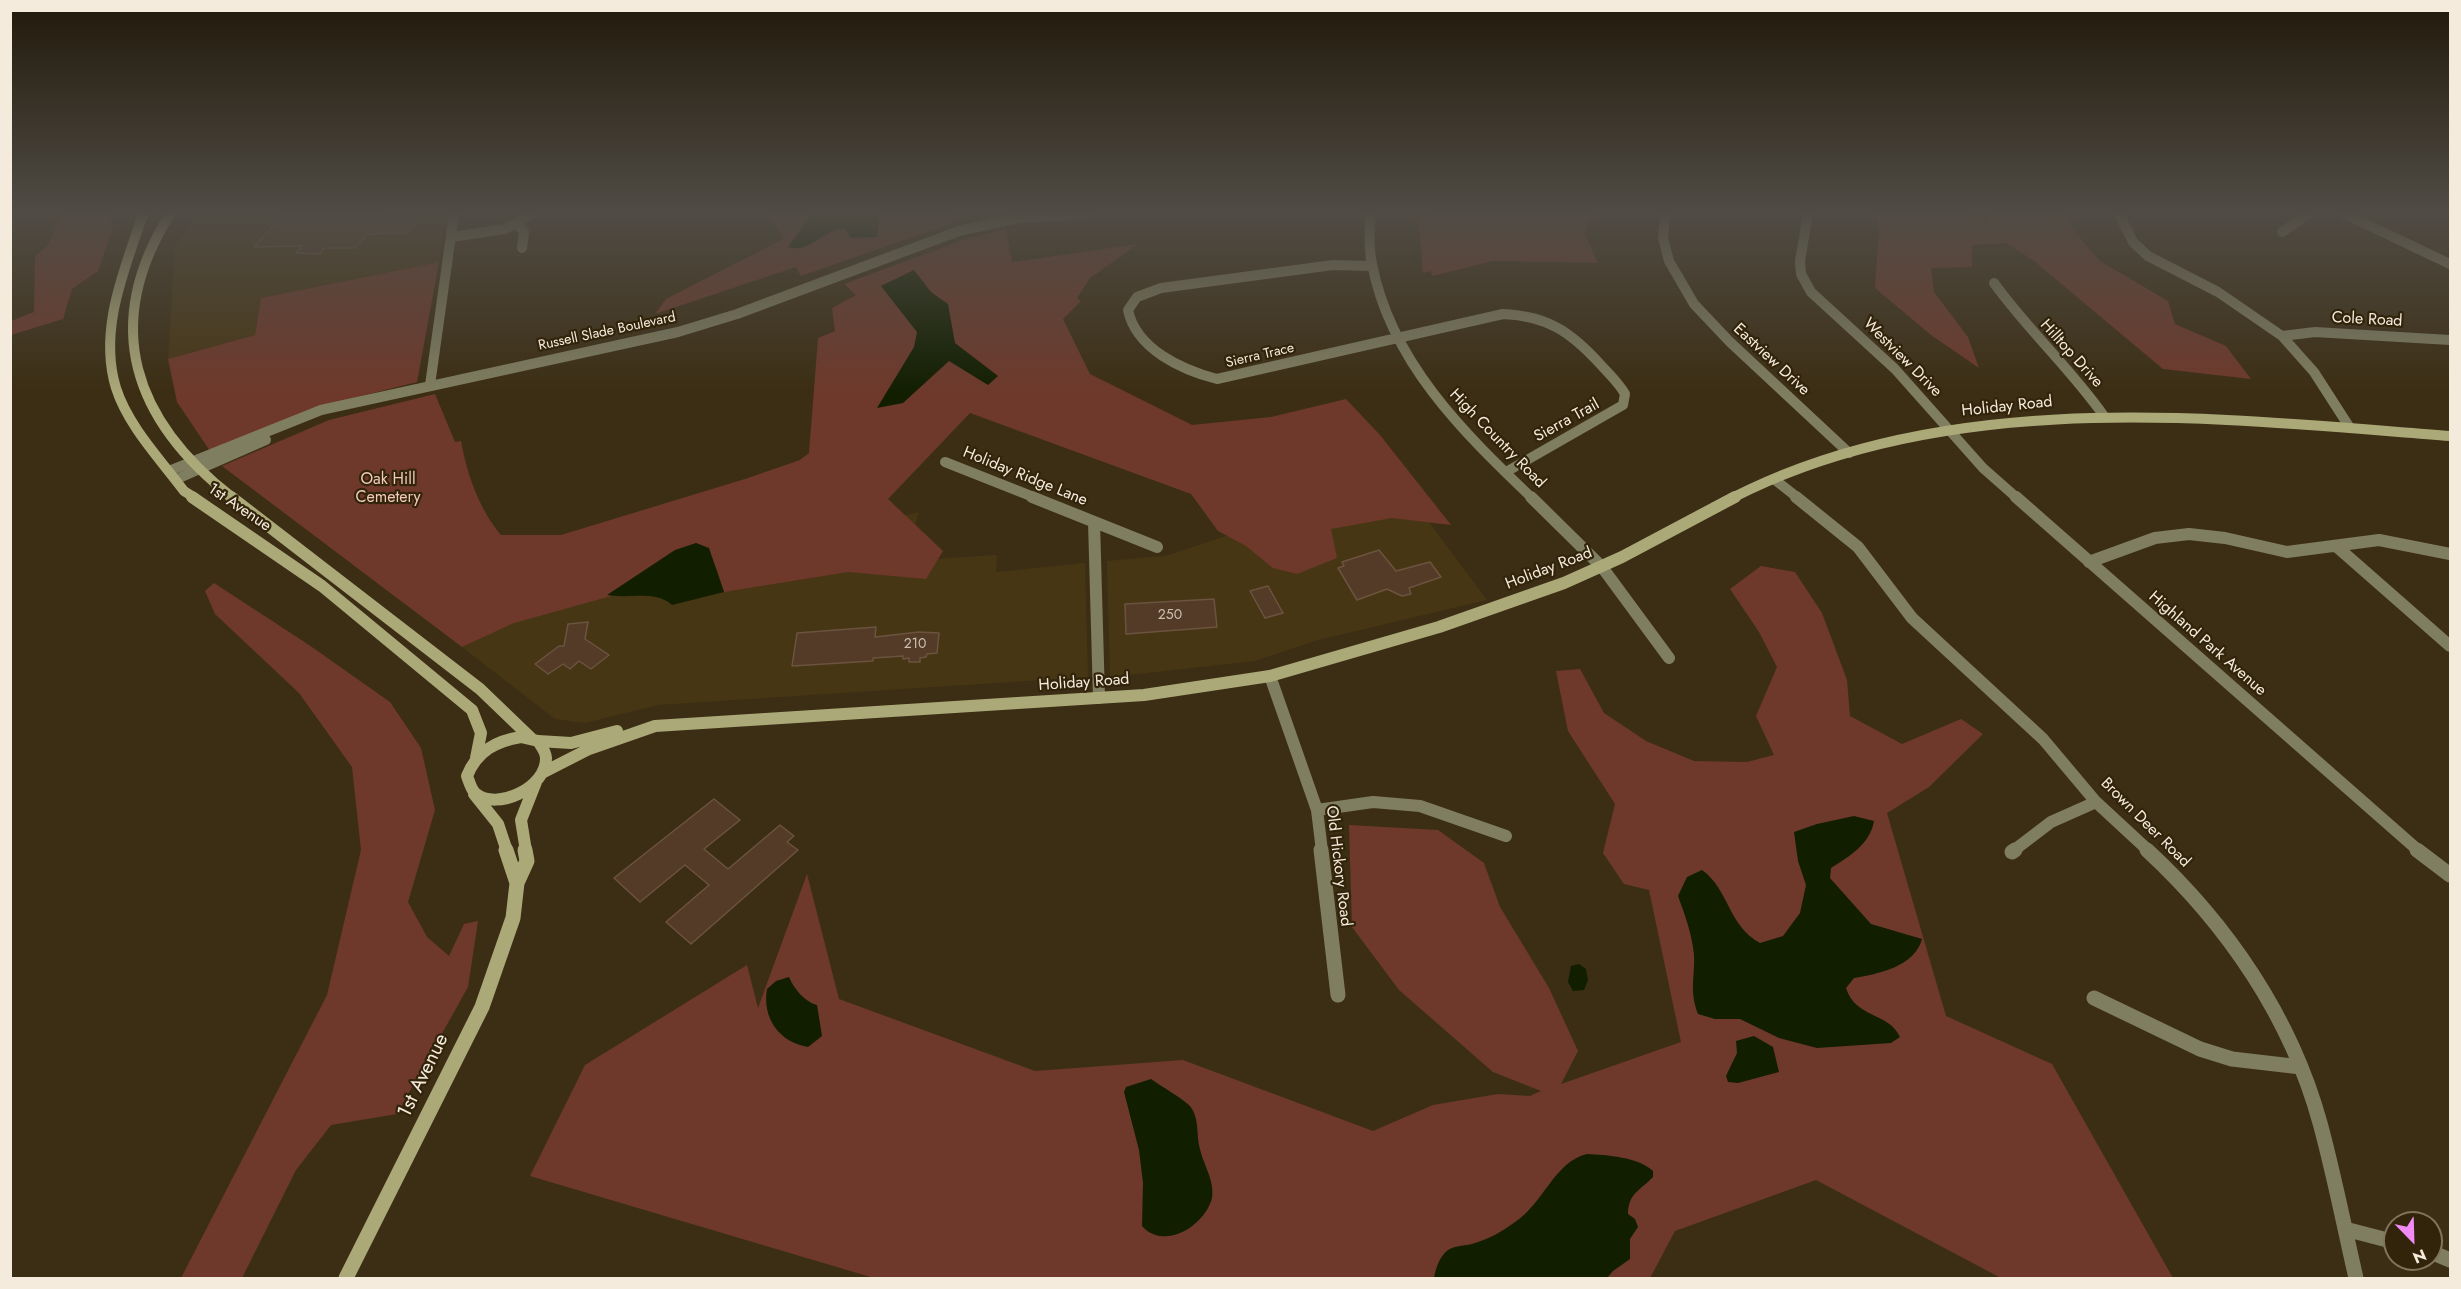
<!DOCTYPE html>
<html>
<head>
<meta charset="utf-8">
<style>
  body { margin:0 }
  #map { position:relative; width:2461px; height:1289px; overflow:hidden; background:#3c2e14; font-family:Jost,sans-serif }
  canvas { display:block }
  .frame { position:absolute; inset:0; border:12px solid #f4ebdc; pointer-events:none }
  .north { position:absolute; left:2383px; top:1211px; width:60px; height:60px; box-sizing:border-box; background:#32240a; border:2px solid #80745e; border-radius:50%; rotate:157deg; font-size:16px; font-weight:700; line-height:24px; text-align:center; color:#f4ebdc }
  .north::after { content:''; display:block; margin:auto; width:21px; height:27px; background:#f18af4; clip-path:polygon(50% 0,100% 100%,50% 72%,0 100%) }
</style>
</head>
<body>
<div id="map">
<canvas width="2461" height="1289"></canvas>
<div class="frame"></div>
<div class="north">N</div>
</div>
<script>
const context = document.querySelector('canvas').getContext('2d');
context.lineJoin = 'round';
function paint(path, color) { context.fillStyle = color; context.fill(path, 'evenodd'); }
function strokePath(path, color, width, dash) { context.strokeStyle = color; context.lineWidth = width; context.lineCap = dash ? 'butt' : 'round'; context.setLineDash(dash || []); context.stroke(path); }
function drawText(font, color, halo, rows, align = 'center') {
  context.font = font + ' Jost,sans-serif'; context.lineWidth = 4.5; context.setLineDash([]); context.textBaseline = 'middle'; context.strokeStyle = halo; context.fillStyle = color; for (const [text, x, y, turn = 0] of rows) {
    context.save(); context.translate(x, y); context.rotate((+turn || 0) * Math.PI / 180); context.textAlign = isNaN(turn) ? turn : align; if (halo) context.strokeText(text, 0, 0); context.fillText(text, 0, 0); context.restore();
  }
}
const built = new Path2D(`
  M195,214H446L439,262L261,298L255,335L168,359L175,249Z
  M1373,447L1487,600L1318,640L1255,661L1110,677L1107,561L1165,556L1254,527Z
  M919,512L904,561L997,555L996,572L1085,563L1088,677L658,705L585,723L555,719L462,647L522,619Z`);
const green = new Path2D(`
  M62,214H108L113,229L98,271L72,289L63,319L11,335V321L34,312L35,256L48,245Z
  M771,214H950L953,223L801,276L796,267L655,314L666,299L783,239Z
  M1430,214H1590L1585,234L1598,263L1493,261L1432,276L1431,271L1423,273L1418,219Z
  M1876,214H1963L1981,223L1995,214H2060L2100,261L2168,301L2175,324L2226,346L2251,379L2163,369L2034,261L2006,243L1972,245V267L1931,268L1934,292L1968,337L1979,368L1931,335L1875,288L1879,228Z
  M1006,229L1012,262L1138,244L1090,278L1077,298L1081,301L1063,319L1090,374L1192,425L1271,417L1346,399L1380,435L1451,525L1392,518L1331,529L1337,558L1297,574L1273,568L1246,546L1218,531L1191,494L970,413L888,499L943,551L926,579L848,572L724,592L716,567L514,623L462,647L222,466L329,420L435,394L455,442L461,441C467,474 479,509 501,535H561L745,479L800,460L809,453L818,338L835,331L832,308L856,295L844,284L968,238Z
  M439,262L417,382L310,409L210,451L177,402L168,359L255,335L261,298Z
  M1761,566L1795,572L1822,613L1847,680L1850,716L1902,744L1961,719L1983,734L1929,787L1887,813L1946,1016L2052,1064L2173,1278H2001L1816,1180L1675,1231L1650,1278H874L530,1176L585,1065L747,965L758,1008L807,874L839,999L1035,1071L1183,1060L1373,1131L1433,1105L1498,1094L1530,1096L1541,1091L1493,1072L1399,990L1352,927L1349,825L1438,830L1484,863L1500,907L1549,988L1578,1051L1561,1084L1681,1042L1649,890L1624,884L1603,853L1615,804L1568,731L1556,671L1580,669L1604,713L1646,741L1694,761L1747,762L1774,755L1756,716L1777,667L1759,632L1730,589Z
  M214,583L309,645L390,702L421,748L435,810L408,902L427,937L449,956L464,924L478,921L468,987L397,1114L331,1125L296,1170L242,1278H181L327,995L361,850L352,767L299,693L215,614L205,591Z`);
const water = new Path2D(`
  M812,214H880L877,237L851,238L844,228C823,230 809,254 788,247Z
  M914,270L931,292L948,304L955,343L998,376L988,385L949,361L903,403L877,408L914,347L917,332L881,286Z
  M696,543L709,548L724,592L672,605C656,590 627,599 607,595L675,550Z
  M1854,816L1874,821C1870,844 1850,856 1831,868L1830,878L1871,924L1922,939C1915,966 1879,974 1854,978L1846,988C1856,1019 1889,1012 1900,1037L1891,1043L1817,1048L1779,1038L1740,1019H1715L1698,1014C1689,990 1695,979 1694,955C1692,934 1685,915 1678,896L1687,877L1702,870C1729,889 1728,926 1760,943L1783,936L1800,913L1806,885L1798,861L1794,832L1817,824Z
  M1579,964L1586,969L1588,980L1584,990L1573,991L1568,982L1571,966Z
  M789,977C794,989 805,1002 817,1005L822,1036L808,1047C779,1042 762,1018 767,989L776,981Z
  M1754,1036L1773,1047L1779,1072L1738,1083L1728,1082L1726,1076L1737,1053L1736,1041Z
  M1151,1079C1162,1087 1179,1096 1189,1105C1200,1117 1196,1135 1200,1149C1203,1164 1215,1181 1212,1198C1205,1226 1164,1251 1142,1226L1143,1183L1139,1150L1124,1092L1126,1087Z
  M1587,1154C1607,1155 1638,1157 1653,1171V1177C1641,1190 1628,1193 1628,1214L1635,1219L1638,1227L1630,1239V1259L1613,1271L1607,1278H1434C1436,1268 1439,1257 1448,1250C1455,1245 1467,1246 1475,1243C1489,1239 1503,1231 1515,1222C1544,1203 1554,1162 1587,1154Z`);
const building = new Path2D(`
  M283,214H381L378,218H419L408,233L367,234L355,248H324L320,254L296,253L302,246L254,247Z
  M1379,550L1396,571L1430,562L1441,577L1409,588L1411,594L1402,596L1387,589L1357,600L1338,568L1344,566L1342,562Z
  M1268,586L1283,613L1265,618L1250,591Z
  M1214,599L1217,627L1126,634L1125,604Z
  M588,622L585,639L609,655L591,669L579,661L570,669L563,664L548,674L535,664L559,646H564L568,624Z
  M876,627L875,637L919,632L939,633L937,653L927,654L926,657L920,658V662H909V658L903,659V656L873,658V661L792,666L797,633Z
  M714,799L740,820L704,849L728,869L780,825L794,836L787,842L798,850L691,944L666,922L709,885L685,865L640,902L614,878Z`);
const streetFar2 = new Path2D(`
  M1370,214C1370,230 1368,248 1372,264C1391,362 1463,432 1532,498
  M1665,214L1663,238L1669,261L1694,304L1730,342L1849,453
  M1808,214L1800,261L1801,274L1811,292L1895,369L1983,468L2017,498
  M2119,214L2133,242L2148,256L2218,292L2282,336L2314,372L2350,428
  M2345,214L2450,264
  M518,225L524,232L522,248
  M2282,232L2308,214
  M451,237L505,229L532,214
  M1372,266L1333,265L1161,288L1137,297L1128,310C1136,349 1182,370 1217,379L1503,314C1548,316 1571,332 1601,365C1609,374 1619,383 1625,394L1623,405L1506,472
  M1994,283C2028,330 2071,369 2104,416
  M2282,336L2315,332L2450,340
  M430,385L454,214
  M945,462L1036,498
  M169,471L321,410L678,332L737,314L959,231L1018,218L1087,214
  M177,479L266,440
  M1774,479L1798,498`);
const streetFar1 = new Path2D(`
  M1032,497L1157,547
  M1531,497L1602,567L1669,658
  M1796,497L1858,547L1912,618L2043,739L2096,802L2149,851
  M2016,497L2419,851
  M1094,522L1099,698
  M2336,546L2450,646
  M2089,562L2155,538L2189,534L2225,538L2287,552L2379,540L2450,554
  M1270,676L1317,810L1322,851
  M1317,810L1373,802L1420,806L1506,836
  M2013,851L2051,822L2096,802`);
const street = new Path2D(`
  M1321,850L1338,995
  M2147,850C2227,924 2291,1017 2320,1123C2334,1174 2344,1226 2356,1278
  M2417,850L2450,875
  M2012,852L2015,850
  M2094,998L2200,1049L2232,1059L2301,1067
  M2345,1229L2395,1242
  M2431,1252L2450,1260`);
const secondaryFar2 = new Path2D(`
  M143,214C125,269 98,329 116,388C128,426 161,460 184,491L195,498
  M170,214C100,326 134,421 233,498
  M1732,498C1950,386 2215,418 2450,436`);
const secondaryFar1 = new Path2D(`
  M192,497L322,586L472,710L481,733L476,758
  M231,497L480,689L532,739
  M521,737L538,741C541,746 546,752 546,758C547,787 497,812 475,793C471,789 469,781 467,776C477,751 496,741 521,737Z
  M538,741L571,743L617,731
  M542,773L589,749L655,726L1144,695L1270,676L1439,627L1564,583L1622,557L1735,497
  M474,794L498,824L507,851
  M526,851L521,820L536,782`);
const secondary = new Path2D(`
  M506,850L517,883
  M346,1278L482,1007L513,918L517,883L527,861L525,850`);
const farStreetnames = [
  ["Russell Slade Boulevard",607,332,-12],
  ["Sierra Trace",1260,356,-13]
];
const numberNames = [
  ["250",1170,616],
  ["210",915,645]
];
const streetNames = [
  ["Cole Road",2367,320,3],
  ["Hilltop Drive",2071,354,48],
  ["Westview Drive",1902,358,45],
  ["Eastview Drive",1771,360,43],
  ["Holiday Road",2007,407,-6],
  ["Sierra Trail",1567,421,-29],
  ["High Country Road",1497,439,46],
  ["Holiday Ridge Lane",1025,477,22],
  ["1st Avenue",239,508,34],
  ["Holiday Road",1549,569,-21],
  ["Highland Park Avenue",2207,644,41],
  ["Holiday Road",1084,683,-4],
  ["Brown Deer Road",2145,823,45],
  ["Old Hickory Road",1338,866,83]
];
const parkNames = [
  ["Oak Hill",388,480],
  ["Cemetery",388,498]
];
const nearStreetnames = [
  ["1st Avenue",424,1076,-64]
];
paint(built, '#473614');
paint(green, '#6e392b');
paint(water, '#111e00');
paint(building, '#533b28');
strokePath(building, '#6c5340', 1.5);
strokePath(streetFar2, '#807e60', 10);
strokePath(streetFar1, '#807e60', 12);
strokePath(street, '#807e60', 15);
strokePath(secondaryFar2, '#aca979', 10);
strokePath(secondaryFar1, '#aca979', 12);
strokePath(secondary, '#aca979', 15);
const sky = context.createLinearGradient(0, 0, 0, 394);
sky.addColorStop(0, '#21190b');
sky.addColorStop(0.54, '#504c45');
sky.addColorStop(1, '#504c4500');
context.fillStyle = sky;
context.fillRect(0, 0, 2461, 394);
drawText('14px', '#f4ebdc', '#32240a', farStreetnames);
drawText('14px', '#ccbfaf', null, numberNames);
drawText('16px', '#f4ebdc', '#32240a', streetNames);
drawText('16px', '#f4cabe', '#32240a', parkNames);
drawText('20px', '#f4ebdc', '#32240a', nearStreetnames);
</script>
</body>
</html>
